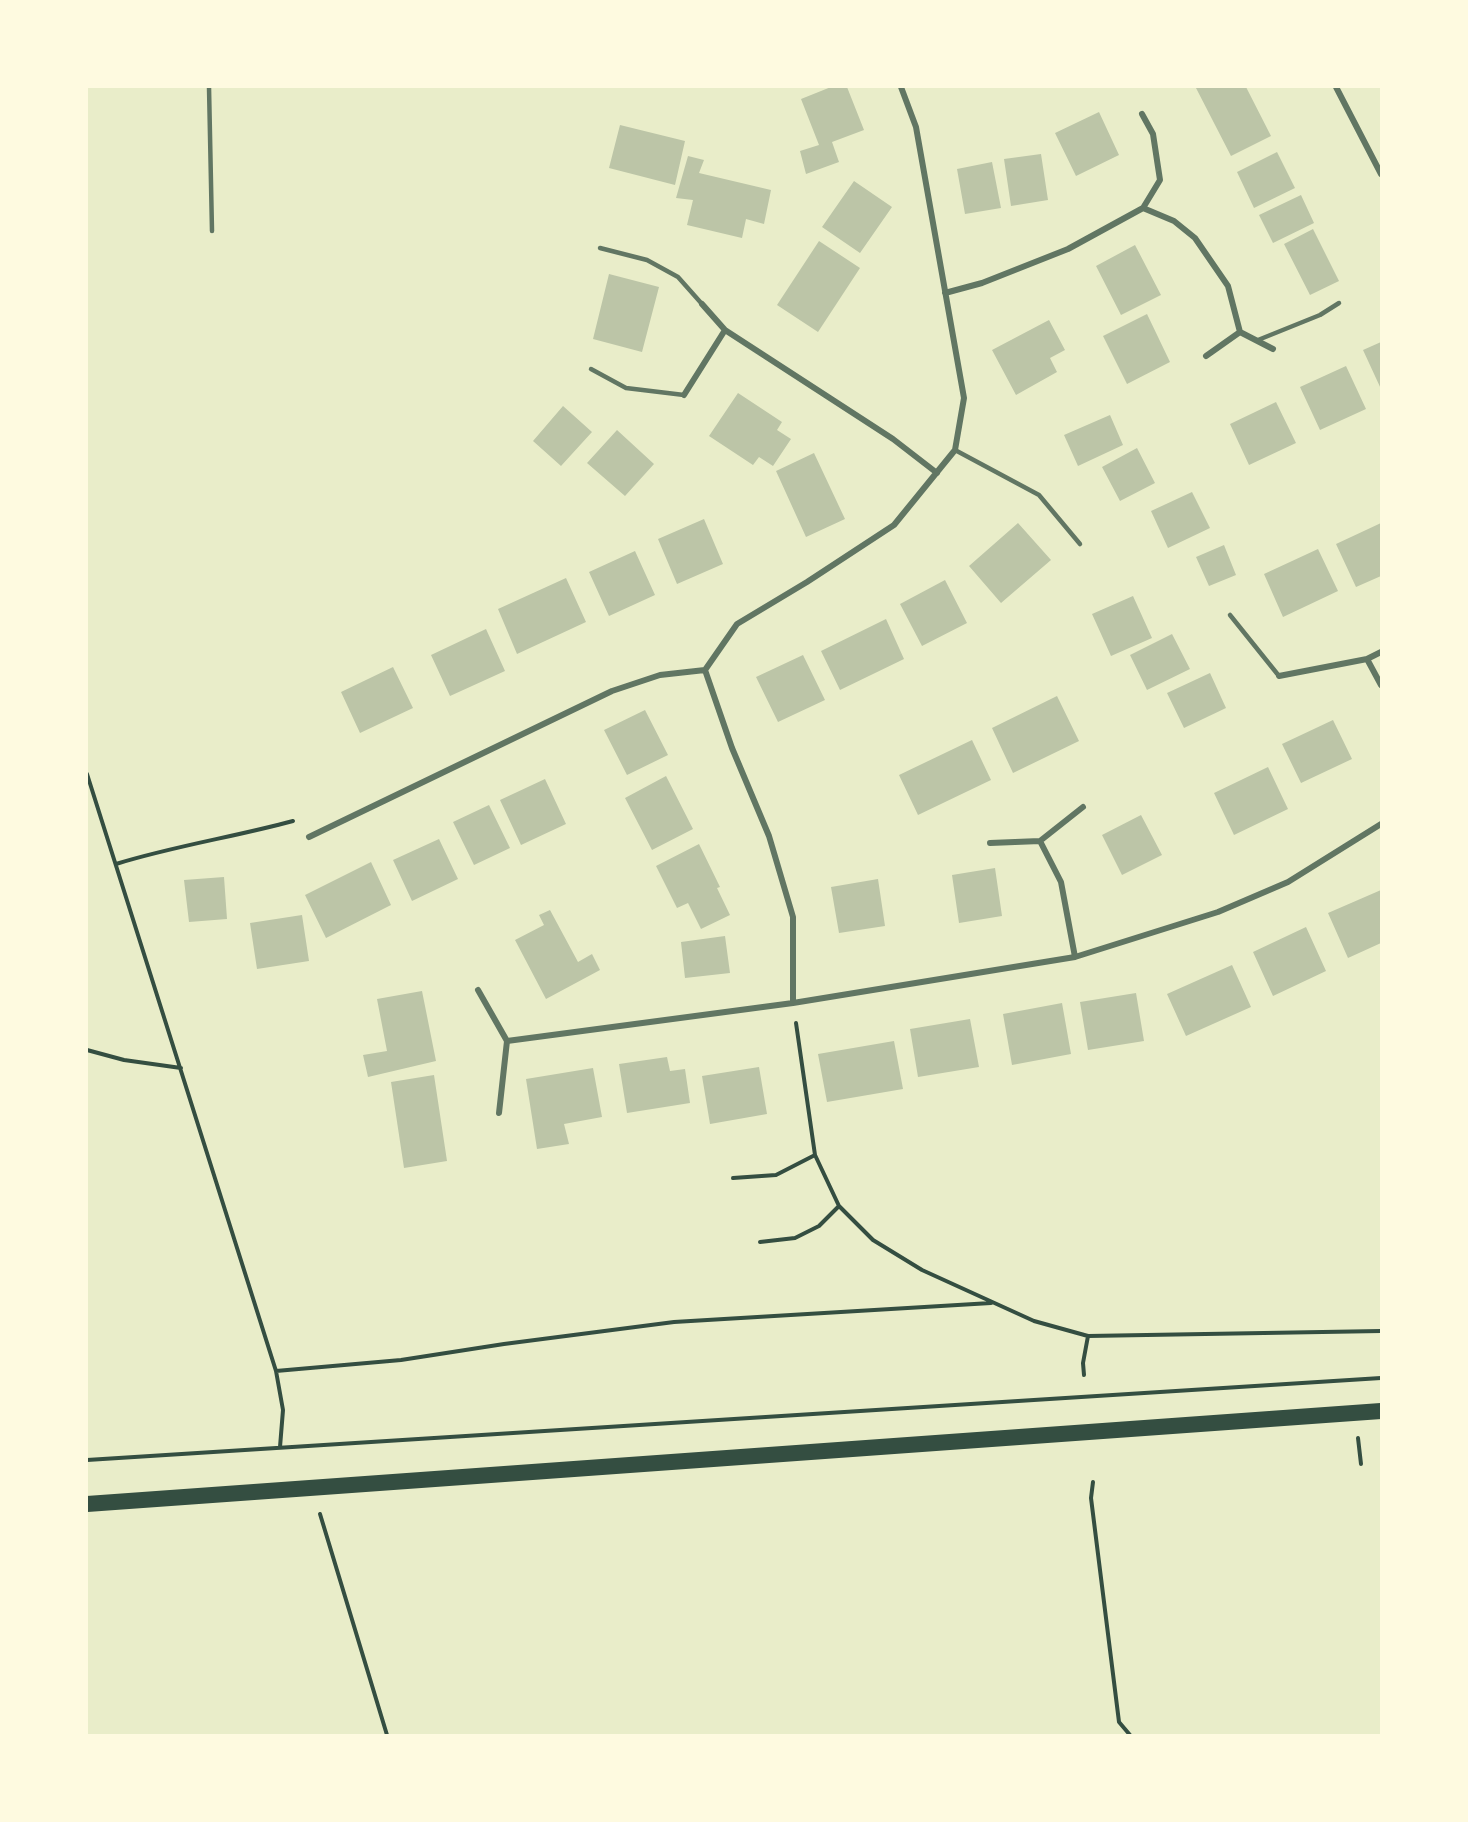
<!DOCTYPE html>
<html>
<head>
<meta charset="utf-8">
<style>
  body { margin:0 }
  #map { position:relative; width:1468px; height:1822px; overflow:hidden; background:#e9edc9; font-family:"DM Sans",sans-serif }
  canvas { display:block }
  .frame { position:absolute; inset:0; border:88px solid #fefae0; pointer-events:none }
</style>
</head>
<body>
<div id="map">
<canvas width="1468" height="1822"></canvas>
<div class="frame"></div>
</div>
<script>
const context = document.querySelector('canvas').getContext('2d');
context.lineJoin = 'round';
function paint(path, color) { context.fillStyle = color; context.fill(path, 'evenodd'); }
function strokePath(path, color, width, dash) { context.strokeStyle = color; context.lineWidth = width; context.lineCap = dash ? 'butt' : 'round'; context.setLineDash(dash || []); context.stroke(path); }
const building = new Path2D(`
  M831,87H847L864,130L832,142L839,162L806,174L800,151L819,145L801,99Z
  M1198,87H1246L1271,136L1231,156L1196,88Z
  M1099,112L1119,155L1076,176L1055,133Z
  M620,125L685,141L675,185L609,168Z
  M1277,152L1295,188L1254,208L1237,172Z
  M1041,154L1048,200L1011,206L1004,159Z
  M688,156L704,160L699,173L771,190L764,224L746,219L742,238L687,225L693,200L676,198Z
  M992,162L1001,208L965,214L957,169Z
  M854,181L892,207L860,253L822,227Z
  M1301,195L1314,223L1273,243L1259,215Z
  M1313,229L1339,281L1310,295L1284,244Z
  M819,241L860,268L818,332L777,305Z
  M1135,245L1161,295L1121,315L1096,266Z
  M609,274L659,287L642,352L593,339Z
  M1147,314L1170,362L1127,384L1103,336Z
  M1049,320L1065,350L1050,358L1057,372L1016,395L992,350Z
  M1381,342V389L1363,350Z
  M1346,366L1366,409L1320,430L1300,387Z
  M738,393L782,422L777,430L791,439L773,466L759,457L753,465L709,436Z
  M1276,402L1296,443L1249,465L1230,424Z
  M563,406L592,432L561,466L533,441Z
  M1110,415L1123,445L1078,466L1064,435Z
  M617,430L654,464L625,496L587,463Z
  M1137,448L1155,483L1120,501L1102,467Z
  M814,453L845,519L806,537L776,471Z
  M1192,492L1210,528L1168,548L1151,511Z
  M704,519L723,564L677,584L658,539Z
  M1018,523L1051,560L1001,603L969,566Z
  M1381,523V576L1356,587L1336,544Z
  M1224,545L1236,575L1209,586L1196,557Z
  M1318,549L1338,591L1283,617L1264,574Z
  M635,551L655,595L609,616L589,572Z
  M566,578L586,622L517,654L498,609Z
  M945,580L967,623L922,646L900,604Z
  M1133,596L1152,638L1111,656L1092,614Z
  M886,619L904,659L840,690L821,651Z
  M486,629L505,671L450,696L431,655Z
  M1172,634L1190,669L1147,690L1130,655Z
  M803,655L825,700L778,722L756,677Z
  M393,667L413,708L360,733L341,692Z
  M1210,673L1226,708L1184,728L1167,693Z
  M1057,696L1079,741L1013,773L992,728Z
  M645,710L668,755L627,775L604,730Z
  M1333,720L1352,759L1301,783L1282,744Z
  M972,740L991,780L918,815L899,775Z
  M1268,767L1288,809L1234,835L1214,793Z
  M666,776L693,829L652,850L625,798Z
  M545,779L566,824L521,845L500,800Z
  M489,805L510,848L474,865L453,822Z
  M1141,815L1162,855L1122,875L1102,835Z
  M439,839L458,879L412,901L393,860Z
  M699,844L720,887L717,888L730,915L701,929L688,903L677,908L656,866Z
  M371,862L391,905L326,938L305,895Z
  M995,868L1002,916L959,923L952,875Z
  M224,877L227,919L189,922L184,880Z
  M878,879L885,926L839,933L831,887Z
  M1381,890V943L1348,958L1328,913Z
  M550,910L578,962L592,954L600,970L546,999L515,940L544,925L539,915Z
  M302,915L309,961L257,969L250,923Z
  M1306,927L1326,971L1273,996L1253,952Z
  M725,936L730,973L685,978L681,942Z
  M1232,965L1251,1007L1186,1036L1167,994Z
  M422,991L436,1061L368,1077L363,1055L387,1051L377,999Z
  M1136,993L1144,1041L1088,1050L1080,1002Z
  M1062,1003L1071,1054L1012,1065L1003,1014Z
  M970,1019L979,1067L918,1077L910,1029Z
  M894,1041L903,1089L827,1102L818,1054Z
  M667,1057L670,1071L685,1069L690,1103L627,1113L619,1064Z
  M759,1067L767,1114L710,1124L702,1076Z
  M593,1068L602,1117L564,1124L569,1144L537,1149L526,1079Z
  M434,1075L447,1161L404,1168L391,1082Z`);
const path = new Path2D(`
  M87,774L276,1371L283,1410L280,1447
  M116,864C174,846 234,837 293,821
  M796,1023L815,1155L839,1206L873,1240L922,1270L1034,1321L1088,1336L1381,1331
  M87,1050L124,1060L181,1068
  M733,1178L776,1175L815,1155
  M760,1242L795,1238L819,1226L839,1206
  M276,1371L401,1360L504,1344L674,1322L991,1303
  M1084,1375L1083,1363L1088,1336
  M1358,1438L1361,1464
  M87,1460L1381,1378
  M1093,1482L1091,1498L1119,1722L1130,1735
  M320,1514L387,1735`);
const service = new Path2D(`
  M209,87L212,231
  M600,248L647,260L678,277L702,304
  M1258,340L1320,315L1339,303
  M591,369L626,388L684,395
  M955,450L1039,495L1080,544
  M1230,615L1279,676`);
const minor = new Path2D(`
  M901,87L916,127L964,398L955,450L894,525L807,582L737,624L705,670L732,748L769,836L793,917V1003L1075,957L1218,912L1288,882L1381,824
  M1336,87L1381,174
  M1142,114L1153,134L1160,180L1143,208
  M945,293L982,283L1068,249L1143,208L1174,221L1195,238L1228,286L1240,332L1206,356
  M702,304L725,330L893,439L937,473
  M1240,332L1273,349
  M684,395L725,330
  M1367,659L1381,685
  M1279,676L1367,659L1381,652
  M309,837L612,691L660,675L705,670
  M1040,841L1061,882L1075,957
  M990,843L1040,841L1083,807
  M478,990L507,1041L499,1113
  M507,1041L793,1003`);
const trunk = new Path2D(`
  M87,1504L1381,1411`);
paint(building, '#bcc5a7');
strokePath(path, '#344e41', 4);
strokePath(service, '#617663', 4.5);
strokePath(minor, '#617663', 6);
strokePath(trunk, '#344e41', 16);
</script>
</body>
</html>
